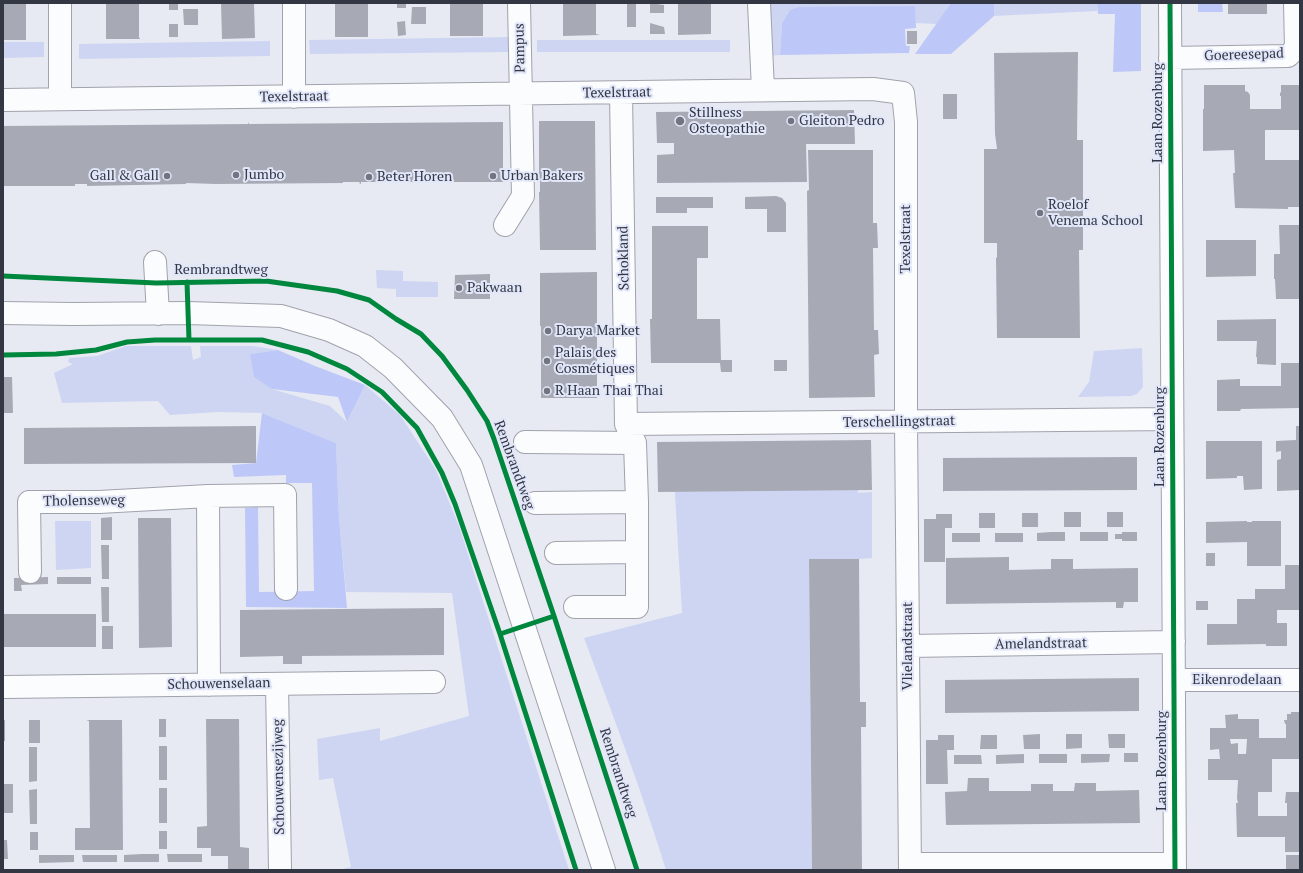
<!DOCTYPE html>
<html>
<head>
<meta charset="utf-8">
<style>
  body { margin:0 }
  #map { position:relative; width:1303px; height:873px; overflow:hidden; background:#e7eaf3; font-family:"PT Serif",serif }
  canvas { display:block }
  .frame { position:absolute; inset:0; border:4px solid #333643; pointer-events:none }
</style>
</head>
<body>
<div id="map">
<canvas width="1303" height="873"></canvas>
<div class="frame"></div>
</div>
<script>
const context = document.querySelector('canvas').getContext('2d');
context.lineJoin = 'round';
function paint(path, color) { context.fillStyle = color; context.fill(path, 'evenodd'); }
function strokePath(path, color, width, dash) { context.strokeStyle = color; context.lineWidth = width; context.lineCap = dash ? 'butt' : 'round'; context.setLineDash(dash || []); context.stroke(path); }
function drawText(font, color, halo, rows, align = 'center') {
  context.font = font + ' "PT Serif",serif'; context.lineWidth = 4; context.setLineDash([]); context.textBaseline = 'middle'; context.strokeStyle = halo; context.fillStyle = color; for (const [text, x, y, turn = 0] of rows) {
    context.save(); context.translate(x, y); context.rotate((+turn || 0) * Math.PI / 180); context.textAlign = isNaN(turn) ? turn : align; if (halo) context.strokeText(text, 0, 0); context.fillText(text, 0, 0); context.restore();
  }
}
const green = new Path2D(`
  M767,3H951L937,24L915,23V6L790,10L782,23L780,55L769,56Z
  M994,3H1097V11L994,16Z
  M510,37V52L310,54L309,40Z
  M537,40H730V52H537Z
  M270,41V56L79,59V44Z
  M3,42H44V57L3,58Z
  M376,270L403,271V281L438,282V297H396V289L377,288Z
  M126,346H191L193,360L201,357L200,346H253L278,350L250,354L272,389L330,406L347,422L365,385L400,415L436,470L459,526L569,870H338L351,867L333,778L319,780L317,739L380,728V741L469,716L452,593L346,592L339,517L336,443L262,413L219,412L170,415L158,401L62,403L54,373L73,364L68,362L69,358L97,356Z
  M1142,348L1143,387L1137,394L1131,396L1078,397L1089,382L1094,351Z
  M672,444L858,490V493L872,492V558L859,559L809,560L812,870H666C642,792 613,715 584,638L682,613Z
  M55,521H91V568L56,570Z`);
const forest = new Path2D(`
  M951,3H994V16L951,54H915Z
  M1097,3H1141V71L1113,72L1115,14H1098Z
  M1198,3H1222L1223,12H1198Z
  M915,6L916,28L905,29L906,46H910L909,53L780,55L782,23L790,10L799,7Z
  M278,350L315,366L365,385L347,422L338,397L272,389L254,377L250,354Z
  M262,413L336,443L339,517L347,608L246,607L245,508L258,507L259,592L314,591L312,483H286V475L234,477L232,465L256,463Z`);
const building = new Path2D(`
  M3,3H26V40H3Z
  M106,3H139V38H140V39H106Z
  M169,3H178V10H169Z
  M221,3H254L255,38L222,39Z
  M335,3H368V37H335Z
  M397,3H406V8H397Z
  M450,3H483V36H450Z
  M563,3H596V34L600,35L563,36Z
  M627,3H636V27H627Z
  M650,3L664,5V13H650Z
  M678,3H711V34L678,35Z
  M1228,3H1267V14H1228Z
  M412,7H426V24H411Z
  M183,9H198V25H184Z
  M405,21L406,35L398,36L397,22Z
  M650,23L664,27L665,34H650Z
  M169,24H178V37H169Z
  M907,31H917V44H907Z
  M1078,52L1077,140H1083V250H1079L1080,338H997L996,257L997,258V243H984V149H997L995,134L994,53Z
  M1204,85H1245V91L1248,92L1250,95V109H1281V96H1280V93L1281,92V85H1300V130H1265V160H1300V207H1288V209L1235,208L1233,173H1235L1234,150L1203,151V109H1204Z
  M943,94H957V119H943Z
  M854,110L855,144H806L807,182L657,183V155L674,154V143H657L656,112Z
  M539,121H595L596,250H540L539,192H540V179H539Z
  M249,122V124L503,122V182H361V184L359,183L360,182H343V183L216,184L186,183V184L87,186V184H75V186H3V126L248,124Z
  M808,150H873V223H877L878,248H873L874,330H878L879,354L874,355L875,397L809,398L807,191L809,190Z
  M776,196L782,198L786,203V232H767V209H745V197Z
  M656,197H713V208H687V213H656Z
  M1279,225H1300V299H1276L1275,279H1274V254H1280Z
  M652,226H708V258H697V319H720L721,360H732V372H721L720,363H651L650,319H652Z
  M1206,240H1256V276L1206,277Z
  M597,272V398H541V326H540V273Z
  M490,274V299H454L455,275Z
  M1276,319V365L1257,364V357H1256L1257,341H1217V320Z
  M774,360H787V371H774Z
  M1281,363H1300V408L1241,409L1240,411H1217V380L1240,379V386H1281Z
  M3,377H12L13,413H3Z
  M256,426V463L24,464V428Z
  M1296,426H1300V490L1277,491V460L1281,459V451L1276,452V441L1296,440Z
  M871,440L872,490L658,492L657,442Z
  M1206,441H1262V489L1244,490L1243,476H1237V478L1206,479Z
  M1137,457V490L944,491L943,492V458Z
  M1064,512H1081V527H1064Z
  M1107,512H1123V527H1107Z
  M979,513H995V528H979Z
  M1022,513H1038V527H1022Z
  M936,514H952V528H945V562H924V519H936Z
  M112,517V540H101V518Z
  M138,518H171L172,647L139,648Z
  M1247,521V522H1252V521H1281V566H1247V542L1206,543V522Z
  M1051,532H1065V541H1037V533Z
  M1080,532H1108V541H1080Z
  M1122,532H1137V541H1122V539H1115V534H1122Z
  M952,533H980V542H952Z
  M995,533H1023V542H995Z
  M101,545H109V579H102Z
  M1206,553H1215V566H1206Z
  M1009,557V570L1051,569V559H1073V569L1138,568V602H1124L1123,608H1116V602L946,604V558Z
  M809,559H859L860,702H866V727H861L862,870H812Z
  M1285,565H1300V610H1277V623H1287V646H1266V644L1207,645V624H1237V599H1255V589H1285Z
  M48,577V584L21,585L22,591H14V578Z
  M57,577H91V584H57Z
  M101,587H109V622H102Z
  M1196,601H1208V610H1196Z
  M444,608V655L302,656V664H283V656L240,657V610Z
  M3,614H96V647H3Z
  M102,626H113V649H102Z
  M1139,678V711L945,713V680Z
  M1291,712H1300V759H1272V792H1258V816H1287V803H1285L1286,792H1300V852H1285V837H1237L1236,803H1238L1237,798L1238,780H1208V759H1220L1219,749L1210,750V728H1226L1225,715L1238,714V719H1259V738H1286V724H1285L1284,720H1287V714H1291ZM1230,739H1247L1246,754H1238V743L1231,744Z
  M159,719H166V737H159Z
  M206,719H239L240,847L249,848V870H228V856H211V848H197V827L207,826Z
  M3,720H5V741H3Z
  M29,720H40V743H29Z
  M86,720H122L123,850H75V828H90L89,721Z
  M1040,734V749H1024L1023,735Z
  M1066,734H1082V748L1066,749Z
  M1108,734H1125V748H1109Z
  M938,735H954V750H947L948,784H926V740H938Z
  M981,735H997V749H980Z
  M159,746H167V780H159Z
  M29,747H37V781L29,782Z
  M1124,753H1138V762H1124Z
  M1024,754V763L996,764V755Z
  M1039,754H1067V763H1039Z
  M1081,754H1110L1109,762L1081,763Z
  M954,755H981L982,764H954Z
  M968,778H989V791H1031V784H1053V791H1074L1075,783H1096V791L1139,790L1140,823L946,825L945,792L967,791Z
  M3,784H13V813H3Z
  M159,788H167V823H159Z
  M37,789V824H30L29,790Z
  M159,831H167V849H159Z
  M30,832H38V850H30Z
  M3,840H7L8,859H3Z
  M142,854H159V862H124V855Z
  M167,854H202V862H168Z
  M39,855H74V862L39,863Z
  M82,855H117V862H83Z
  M1286,855H1300V870H1286Z`);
const minor = new Path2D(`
  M294,3V97
  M759,3L763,90
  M1170,3L1175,870
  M1170,58L1288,56L1296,48L1295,3
  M60,99V3
  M3,100L873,89L903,93L906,122V422L910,870
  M505,225L523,196L519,3
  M155,262L158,314
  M3,313L73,314L188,313L281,316L329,330L365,346L393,368L442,418L471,465L604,870
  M626,424L1172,419
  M525,442L635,443
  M208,496L209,685
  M535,503L637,502
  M556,553L636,552
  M30,572L29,502H99L208,496L285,495L286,589
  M575,607H637V502L635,443L626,424L621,93
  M908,646L1174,642
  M1174,680H1300
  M277,684L280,870
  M3,687L434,682
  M910,864H1175`);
const cycleway = new Path2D(`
  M1170,3L1175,870
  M3,276L156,283L266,281L337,291L369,300L396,319L421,334L442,356L467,390L487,421L494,439L554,616L637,870
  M187,282L189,340
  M3,355L56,354L96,350L127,342L155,340H262L308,352L347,369L382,392L417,428L442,473L455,504L500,634L576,870
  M500,634L554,616`);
const markers = [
  [680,121,5,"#727581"],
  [791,121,4,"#727581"],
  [236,175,4,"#727581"],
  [167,176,4,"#727581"],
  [493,176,4,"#727581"],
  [369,177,4,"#727581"],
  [1040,213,4,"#727581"],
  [459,288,4,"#727581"],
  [548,331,4,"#727581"],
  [547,361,4,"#727581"],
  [547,391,4,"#727581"]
];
const streetNames = [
  ["Pampus",520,48,-91],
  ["Goereesepad",1244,55,-2],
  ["Texelstraat",617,93,-1],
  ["Texelstraat",294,97,-1],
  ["Laan Rozenburg",1158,113,-90],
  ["Texelstraat",906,239,-90],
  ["Schokland",624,258,-91],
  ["Rembrandtweg",221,270],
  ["Terschellingstraat",899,422,-1],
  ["Laan Rozenburg",1160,437,-90],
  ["Rembrandtweg",514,465,70],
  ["Tholenseweg",84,501,-1],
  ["Amelandstraat",1041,644,-1],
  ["Vlielandstraat",908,646,-90],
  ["Eikenrodelaan",1237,680],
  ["Schouwenselaan",219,684,-1],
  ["Laan Rozenburg",1162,761,-90],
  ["Rembrandtweg",618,773,72],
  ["Schouwensezijweg",279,777,-91]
];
const poiNames = [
  ["Stillness",689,113],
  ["Osteopathie",689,129],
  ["Gleiton Pedro",799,121],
  ["Jumbo",244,175],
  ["Gall & Gall",159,176,"right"],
  ["Urban Bakers",501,176],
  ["Beter Horen",377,177],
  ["Roelof",1048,205],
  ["Venema School",1048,221],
  ["Pakwaan",467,288],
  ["Darya Market",556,331],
  ["Palais des",555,353],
  ["Cosmétiques",555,369],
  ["R Haan Thai Thai",555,391]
];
paint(green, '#ced5f2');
paint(forest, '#bdc8f8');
paint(building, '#a7aab4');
strokePath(minor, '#a0a2ac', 24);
strokePath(minor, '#fbfcfd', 22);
strokePath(cycleway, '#00873e', 5);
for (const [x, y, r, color] of markers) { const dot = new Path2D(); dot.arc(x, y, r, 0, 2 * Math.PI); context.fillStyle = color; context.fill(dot); strokePath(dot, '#e1e6f9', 1.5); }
drawText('14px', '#333643', '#e1e6f9', streetNames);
drawText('14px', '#333643', '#e1e6f9', poiNames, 'left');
</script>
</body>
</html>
